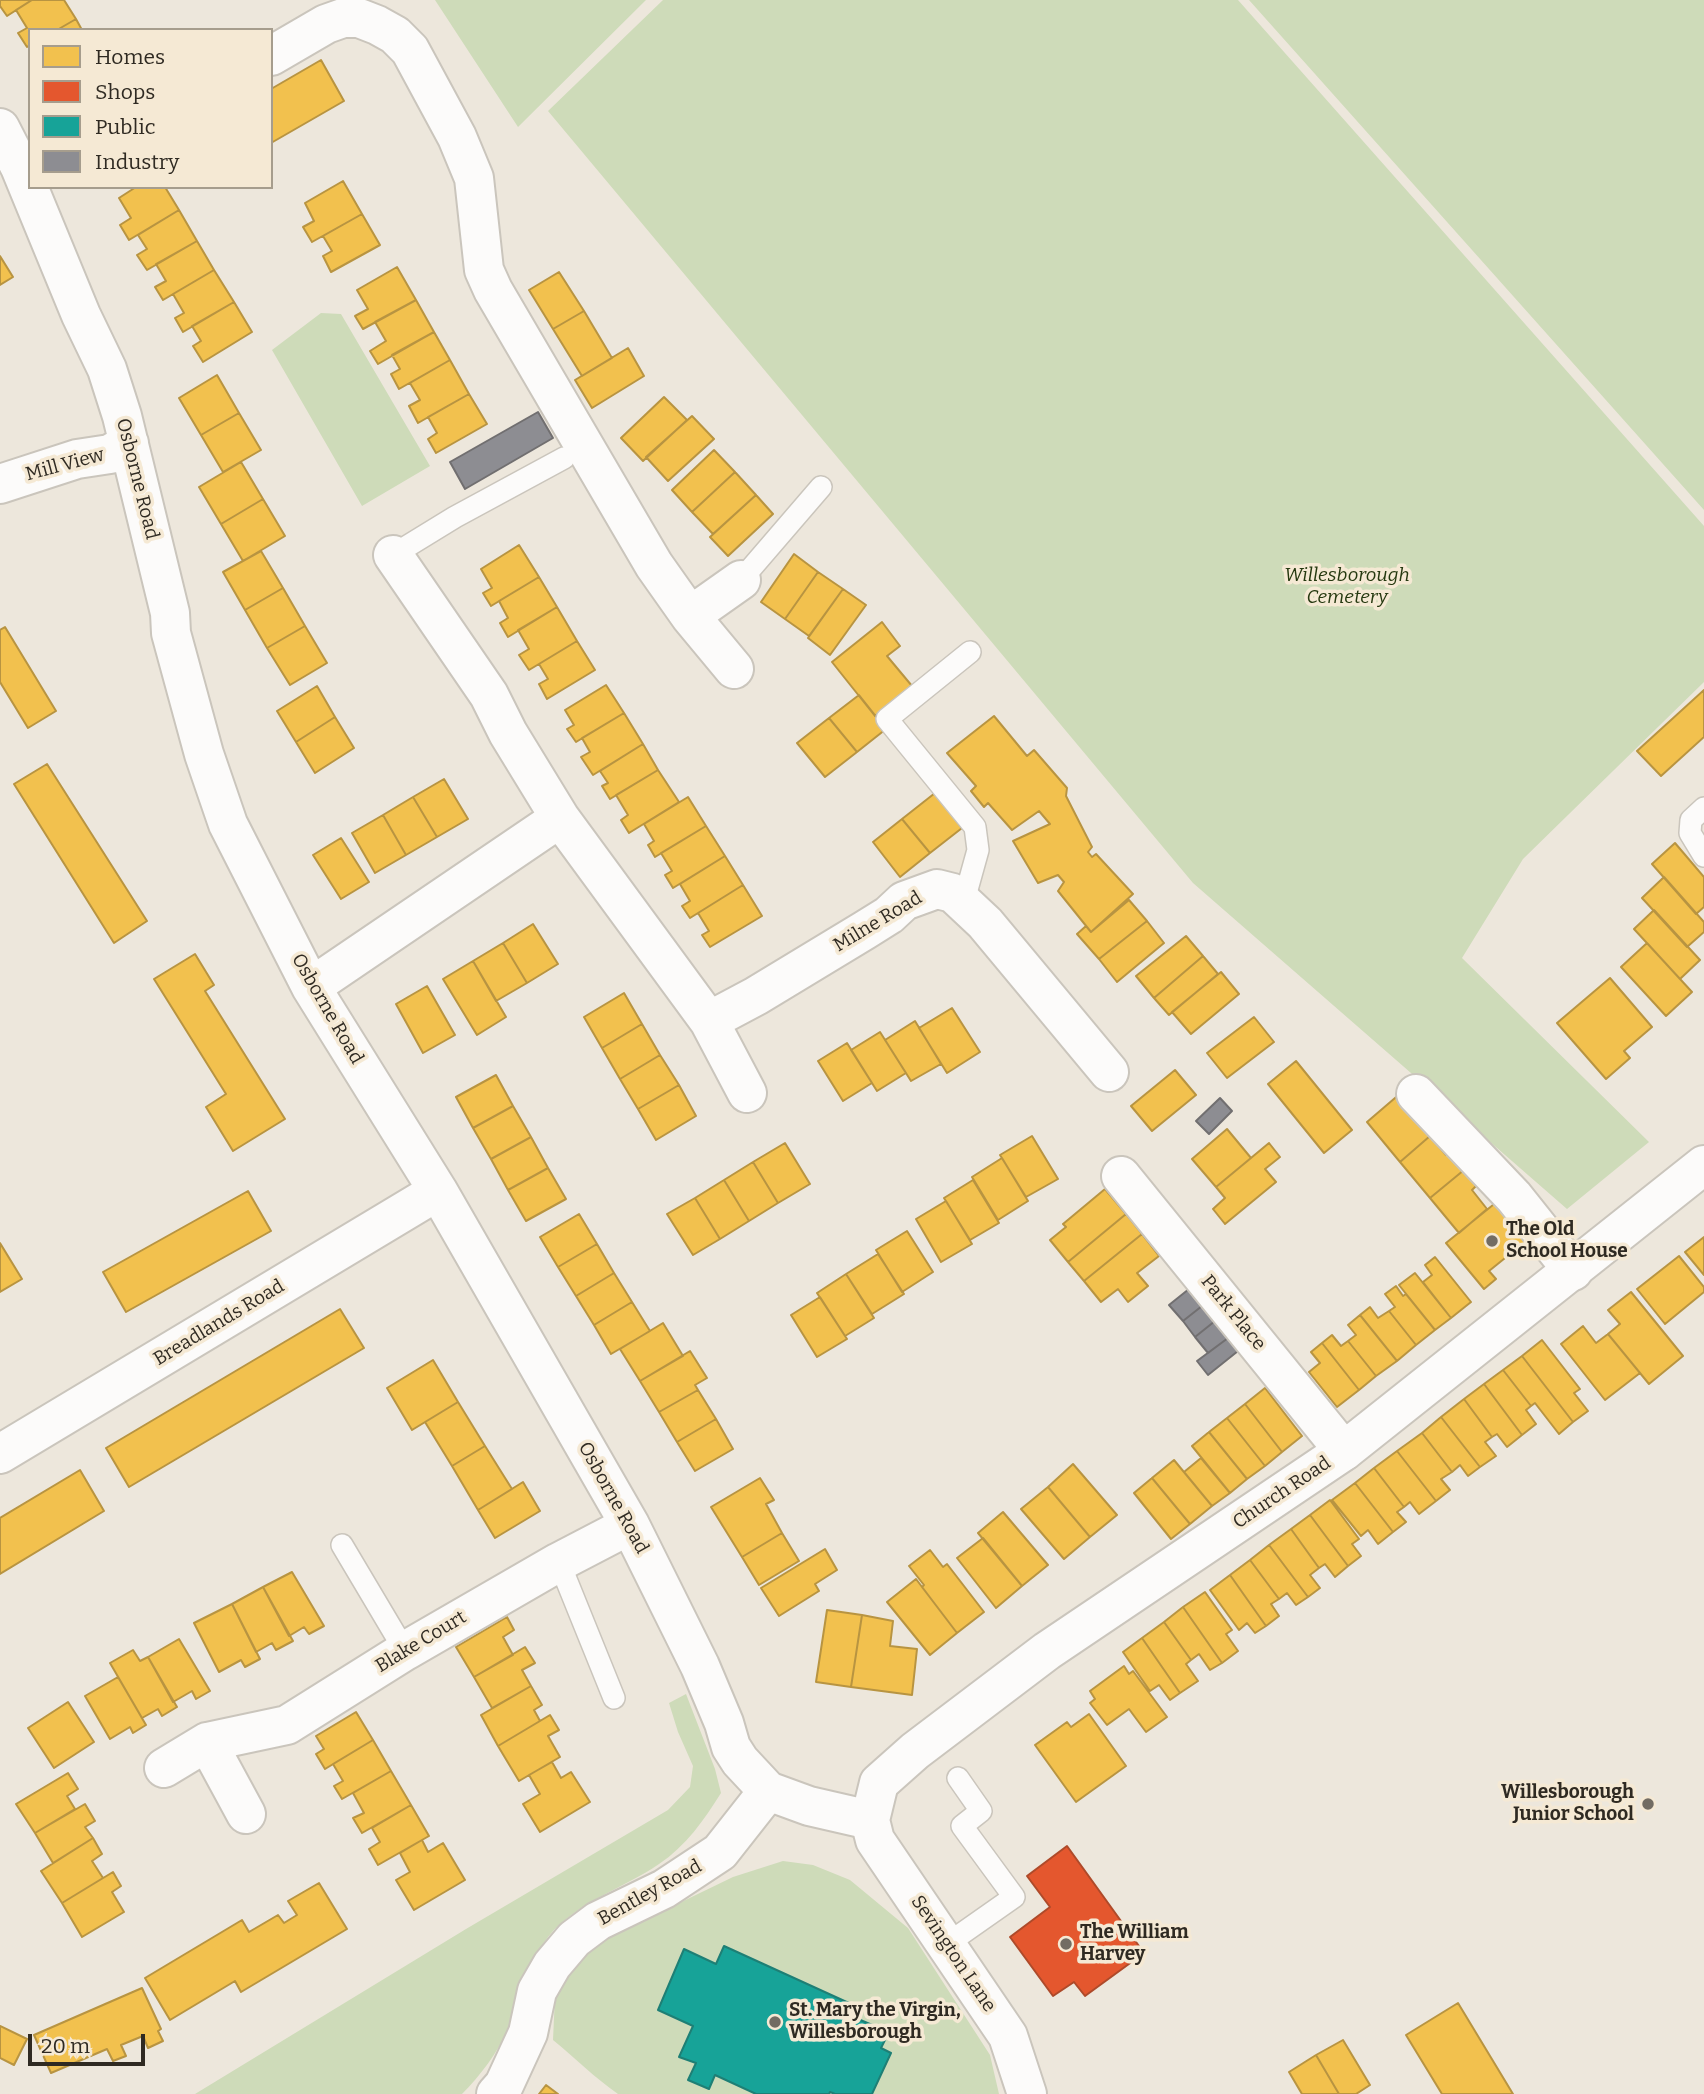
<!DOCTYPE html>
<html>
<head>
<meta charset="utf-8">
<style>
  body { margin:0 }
  #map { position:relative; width:1704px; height:2094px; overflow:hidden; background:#ede7dc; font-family:Bitter,serif }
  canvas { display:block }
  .legend { position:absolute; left:28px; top:28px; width:245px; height:161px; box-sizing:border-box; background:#f5e9d4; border:2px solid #a69d8d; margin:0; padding:9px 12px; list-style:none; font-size:21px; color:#2f2a22 }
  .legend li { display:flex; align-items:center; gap:14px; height:35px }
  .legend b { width:35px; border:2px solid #a69d8d }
  .scale { position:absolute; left:28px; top:2034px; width:117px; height:32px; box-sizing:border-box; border:4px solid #2f2a22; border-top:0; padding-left:9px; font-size:21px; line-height:24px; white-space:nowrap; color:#2f2a22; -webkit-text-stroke:5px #f5e9d4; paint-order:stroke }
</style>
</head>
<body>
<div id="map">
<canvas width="1704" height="2094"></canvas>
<ul class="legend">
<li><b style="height:19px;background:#f2c14e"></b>Homes</li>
<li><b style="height:19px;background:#e4572e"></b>Shops</li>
<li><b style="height:19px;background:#17a398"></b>Public</li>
<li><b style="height:19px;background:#8d8d92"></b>Industry</li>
</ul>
<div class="scale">20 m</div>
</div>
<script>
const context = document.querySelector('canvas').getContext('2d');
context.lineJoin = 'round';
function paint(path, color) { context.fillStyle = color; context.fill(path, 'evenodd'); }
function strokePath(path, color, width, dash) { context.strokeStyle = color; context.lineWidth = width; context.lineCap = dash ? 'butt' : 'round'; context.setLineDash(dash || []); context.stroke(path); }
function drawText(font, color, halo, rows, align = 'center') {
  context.font = font + ' Bitter,serif'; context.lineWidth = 7; context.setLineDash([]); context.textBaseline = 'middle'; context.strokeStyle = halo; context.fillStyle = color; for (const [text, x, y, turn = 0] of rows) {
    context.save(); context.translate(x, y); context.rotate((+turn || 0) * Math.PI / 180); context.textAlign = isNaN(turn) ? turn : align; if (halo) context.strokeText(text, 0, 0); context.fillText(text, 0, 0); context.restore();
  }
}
const green = new Path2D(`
  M435,0H646L518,127Z
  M663,0H1238L1704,526V682L1523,859L1462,958L1649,1142L1567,1209L1193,883L548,111Z
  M1249,0H1704V510Z
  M321,313L341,314L430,466L362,506L272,350Z
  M686,1694L715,1769L721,1793C704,1820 686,1846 659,1864C624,1888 575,1903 548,1937C525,1968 522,1995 508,2029C498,2052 480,2076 462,2094H195L466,1929L668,1810L690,1787L693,1766L678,1732L669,1703Z
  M783,1861L813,1865L850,1880L908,1928L990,2055L999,2094H618C595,2078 575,2058 553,2040L555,1996L578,1952L733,1877Z`);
const homes = new Path2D(`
  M0,0H32L7,16L0,6Z
  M32,0H64L76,19L57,30H30V45L27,47L18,33L27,28L16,10Z
  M76,19L82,30H57Z
  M321,60L344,101L271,143V89Z
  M343,181L362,214L312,242L303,227L314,221L305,203Z
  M136,187H165L179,210L129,240L120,225L131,218L119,198Z
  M179,210L197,241L147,270L137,255L147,249L138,235Z
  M362,214L380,245L331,272L323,256L332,251L323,236Z
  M197,241L214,270L163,300L155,287L166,281L156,264Z
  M0,256L13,277L0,285Z
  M397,267L416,300L363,329L355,316L368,309L357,290Z
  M214,270L234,302L183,332L175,318L184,313L173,294Z
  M559,272L584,311L553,329L529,290Z
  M416,300L434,332L378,364L370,351L386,341L375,322Z
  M234,302L252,332L203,362L193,346L201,341L192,326Z
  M584,311L612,358L582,376L553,329Z
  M434,332L450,360L399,389L391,374L400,369L392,355Z
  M628,348L644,376L592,408L575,380Z
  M450,360L469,394L418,423L409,406L420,400L410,383Z
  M217,375L239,413L201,435L179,398Z
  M469,394L487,424L436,453L428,439L437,433L428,417Z
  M664,397L687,420L643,461L621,438Z
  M239,413L261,450L223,472L201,435Z
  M692,416L714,439L668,481L646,457Z
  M714,450L735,472L692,512L672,490Z
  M241,462L263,499L221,524L199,487Z
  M735,472L756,495L713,534L692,512Z
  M756,495L773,514L728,556L710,537Z
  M263,499L285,536L243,561L221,524Z
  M519,545L539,577L491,606L483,593L492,588L481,569Z
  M261,551L283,588L245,610L223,572Z
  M794,554L818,572L785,619L761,602Z
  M818,572L843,589L809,636L785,619Z
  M539,577L557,607L508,637L500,623L508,618L499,601Z
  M283,588L305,626L267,648L245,610Z
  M843,589L866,605L830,655L808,638Z
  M557,607L577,641L529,670L519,655L529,649L518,630Z
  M882,622L900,646L887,656L912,686L875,716L832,662Z
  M305,626L327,663L290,685L267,648Z
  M5,627L56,711L28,728L0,682V630Z
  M577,641L595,670L547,699L539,684L548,679L539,664Z
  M606,685L624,713L576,742L567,729L574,725L565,710Z
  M317,686L335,717L296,742L277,711Z
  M1704,690V737L1661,776L1637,751Z
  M859,695L886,729L857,752L829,718Z
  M624,713L643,744L593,775L581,757L590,752L582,738Z
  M994,716L1027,756L1034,750L1067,788L1066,796L1092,847L1088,852L1092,857L1096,854L1133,894L1091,932L1058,891L1064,882L1058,875L1038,883L1013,841L1050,824L1039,811L1012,830L988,803L984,807L971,791L976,786L947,753Z
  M335,717L354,748L315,773L296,742Z
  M829,718L857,752L825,777L797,743Z
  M643,744L658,770L610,799L602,786L608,783L600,771Z
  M47,764L147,921L114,943L14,784Z
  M658,770L679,802L629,833L621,820L628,815L616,795Z
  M444,779L468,819L437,837L413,797Z
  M935,793L962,828L930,853L902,819Z
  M413,797L437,837L406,855L383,815Z
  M688,797L706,826L655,857L648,845L654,841L644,824Z
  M383,815L406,855L375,873L352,833Z
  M902,819L930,853L900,877L873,842Z
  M706,826L725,856L673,888L665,875L672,871L661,853Z
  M341,838L369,882L341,899L313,855Z
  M1675,843L1704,877V907L1696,914L1652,864Z
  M725,856L743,885L690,918L682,906L690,901L680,884Z
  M1664,877L1704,922V932L1687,947L1642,898Z
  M743,885L762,916L710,947L702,935L709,931L698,913Z
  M1129,900L1147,921L1099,959L1077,934L1086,926L1091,932Z
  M1654,910L1700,960L1680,979L1634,929Z
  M1147,921L1164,943L1117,982L1099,959Z
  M533,924L558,964L527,983L503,943Z
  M1186,936L1203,956L1154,998L1136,976Z
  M503,943L527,983L496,1001L473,961Z
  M1647,943L1692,992L1666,1016L1621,967Z
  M195,954L214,985L205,991L285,1119L233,1151L206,1107L226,1094L154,979Z
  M1203,956L1218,974L1169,1015L1154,998Z
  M473,961L506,1017L477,1035L443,979Z
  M1221,972L1239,994L1191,1034L1172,1012Z
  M1610,978L1652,1027L1624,1051L1630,1058L1606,1079L1557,1023Z
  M427,986L455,1035L423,1053L396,1004Z
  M624,993L642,1024L602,1048L584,1017Z
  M952,1008L980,1052L947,1073L919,1028Z
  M1254,1017L1274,1042L1227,1078L1207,1053Z
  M915,1021L941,1064L911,1081L885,1040Z
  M642,1024L660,1055L620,1079L602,1048Z
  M880,1032L906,1073L877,1091L851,1050Z
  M847,1043L872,1083L843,1101L818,1061Z
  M660,1055L679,1085L638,1109L620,1079Z
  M1296,1061L1352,1130L1324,1153L1268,1084Z
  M1175,1070L1196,1095L1152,1131L1131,1106Z
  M496,1075L513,1106L473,1128L456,1097Z
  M679,1085L696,1116L656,1140L638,1109Z
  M1402,1092L1430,1136L1400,1162L1367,1122Z
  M513,1106L531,1137L491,1159L473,1128Z
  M1227,1129L1251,1158L1216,1187L1192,1159Z
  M1032,1136L1058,1179L1026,1197L1000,1155Z
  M1430,1136L1446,1155L1449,1153L1464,1170L1430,1198L1400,1162Z
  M531,1137L548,1168L508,1190L491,1159Z
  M785,1143L810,1184L778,1203L753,1162Z
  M1269,1143L1280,1157L1265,1169L1276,1182L1225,1224L1213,1209L1225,1198L1216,1187Z
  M1002,1158L1028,1201L998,1220L972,1177Z
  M753,1162L778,1203L749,1221L724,1180Z
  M548,1168L566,1199L526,1221L508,1190Z
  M1464,1170L1477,1185L1472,1190L1487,1209L1459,1233L1430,1198Z
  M724,1180L749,1221L720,1239L695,1198Z
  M973,1180L999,1223L970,1240L944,1198Z
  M1105,1189L1126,1214L1068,1262L1050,1240L1066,1227L1063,1224Z
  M248,1191L271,1231L126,1312L103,1272Z
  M1504,1196L1539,1238L1514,1258L1510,1254L1489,1271L1496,1279L1484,1289L1446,1243Z
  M695,1198L720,1239L693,1255L667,1214Z
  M946,1201L972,1244L941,1262L916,1219Z
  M579,1214L597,1244L558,1267L540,1237Z
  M1126,1214L1142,1234L1084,1281L1068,1262Z
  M907,1231L933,1272L902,1292L876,1250Z
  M1142,1234L1159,1256L1137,1273L1148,1286L1128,1302L1118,1289L1101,1302L1084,1281Z
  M1704,1237V1275L1685,1252Z
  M0,1243L22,1279L0,1292Z
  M597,1244L614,1273L576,1296L558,1267Z
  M878,1254L904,1294L872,1314L846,1274Z
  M1679,1256L1704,1287V1292L1665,1324L1637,1289Z
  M1435,1257L1471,1302L1451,1318L1423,1282L1432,1275L1425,1265Z
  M614,1273L632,1302L594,1325L576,1296Z
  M1415,1273L1451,1318L1435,1330L1399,1285Z
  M846,1274L874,1318L845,1336L817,1293Z
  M1396,1286L1403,1296L1406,1294L1435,1330L1416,1345L1389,1311L1395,1307L1385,1294Z
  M1631,1292L1683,1356L1649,1384L1608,1334L1620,1324L1608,1310Z
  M820,1297L847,1339L817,1357L791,1315Z
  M632,1302L650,1331L611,1354L594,1325Z
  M1370,1307L1378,1318L1389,1311L1416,1345L1397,1361L1360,1315Z
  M340,1309L364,1348L129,1487L106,1448Z
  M1360,1315L1397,1361L1376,1376L1348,1341L1356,1335L1348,1325Z
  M663,1323L683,1356L640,1381L620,1349Z
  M1583,1326L1596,1343L1608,1334L1640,1373L1605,1400L1561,1344Z
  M1332,1335L1341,1346L1348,1341L1376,1376L1359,1390L1322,1343Z
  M1542,1340L1580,1389L1574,1393L1588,1411L1573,1422L1522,1356Z
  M1322,1343L1359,1390L1337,1407L1309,1372L1320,1363L1311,1352Z
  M690,1351L707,1378L695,1385L698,1390L659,1412L640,1381Z
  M1522,1356L1573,1422L1559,1434L1535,1403L1531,1406L1503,1370Z
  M433,1360L458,1402L412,1430L387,1388Z
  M1503,1370L1531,1406L1526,1410L1536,1424L1522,1435L1484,1384Z
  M1484,1384L1522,1435L1507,1447L1497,1434L1492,1437L1464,1399Z
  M1265,1388L1302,1436L1282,1452L1245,1404Z
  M698,1390L716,1419L677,1442L659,1412Z
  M1464,1399L1492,1437L1485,1442L1496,1456L1480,1467L1441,1417Z
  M458,1402L485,1446L452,1466L425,1422Z
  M1245,1404L1282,1452L1265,1466L1227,1418Z
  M1441,1417L1480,1467L1468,1476L1460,1465L1452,1472L1422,1433Z
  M1227,1418L1265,1466L1247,1479L1209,1432Z
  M716,1419L733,1449L695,1471L677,1442Z
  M1209,1432L1247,1479L1230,1493L1192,1446Z
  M1422,1433L1452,1472L1441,1479L1450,1490L1436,1501L1397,1451Z
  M485,1446L512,1489L478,1510L452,1466Z
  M1397,1451L1436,1501L1419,1514L1410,1502L1404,1507L1374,1468Z
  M1201,1458L1230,1493L1212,1506L1184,1472Z
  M1174,1460L1212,1506L1190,1524L1152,1478Z
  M1073,1464L1117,1515L1090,1537L1048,1487Z
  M1374,1468L1404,1507L1397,1512L1406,1522L1393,1532L1355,1483Z
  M80,1470L104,1511L0,1574V1518Z
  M760,1478L774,1500L766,1504L782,1533L742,1557L711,1507Z
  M1152,1478L1190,1524L1171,1539L1134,1493Z
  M523,1482L540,1511L495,1538L478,1510Z
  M1355,1483L1393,1532L1378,1544L1368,1530L1361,1536L1332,1500Z
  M1048,1487L1090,1537L1064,1559L1021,1509Z
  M1330,1500L1359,1539L1352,1544L1361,1556L1348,1566L1310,1515Z
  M1003,1512L1048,1565L1022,1586L978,1533Z
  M1310,1515L1348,1566L1335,1577L1325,1564L1319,1568L1291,1529Z
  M1291,1529L1319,1568L1310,1575L1320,1588L1308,1597L1269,1545Z
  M782,1533L799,1561L759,1585L742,1557Z
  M983,1538L1022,1586L996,1608L957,1558Z
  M1269,1545L1308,1597L1296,1605L1287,1593L1279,1599L1250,1560Z
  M825,1549L837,1570L815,1584L819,1591L779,1616L761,1588Z
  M930,1550L943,1567L947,1564L984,1612L957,1633L922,1587L924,1585L909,1566Z
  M1250,1560L1279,1599L1271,1604L1279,1616L1266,1626L1230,1575Z
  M292,1572L324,1626L309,1634L304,1627L289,1636L263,1587Z
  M1230,1575L1266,1626L1255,1633L1247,1623L1239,1630L1210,1590Z
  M916,1579L957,1633L930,1655L887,1602Z
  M263,1587L293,1641L276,1650L272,1643L256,1652L232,1604Z
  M1205,1592L1232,1630L1226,1634L1238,1651L1222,1663L1183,1607Z
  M232,1604L260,1659L245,1667L241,1660L219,1672L194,1623Z
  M1183,1607L1222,1663L1210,1670L1199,1654L1191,1660L1164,1622Z
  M827,1610L862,1615L851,1687L816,1682Z
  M862,1615L893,1621L890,1646L917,1649L912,1695L851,1687Z
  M507,1617L514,1630L503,1637L513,1655L474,1677L456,1647Z
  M1164,1622L1191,1660L1186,1664L1198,1681L1180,1693L1142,1638Z
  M1142,1638L1180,1693L1170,1700L1159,1685L1150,1691L1123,1652Z
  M179,1639L210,1691L196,1699L192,1691L173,1702L148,1657Z
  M525,1647L535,1663L522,1670L531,1686L492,1708L474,1677Z
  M133,1650L140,1661L148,1657L177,1707L162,1716L158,1709L142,1718L110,1663Z
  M1124,1666L1129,1674L1133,1671L1167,1717L1146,1732L1129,1709L1107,1725L1090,1703L1095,1699L1090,1691Z
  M118,1677L146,1725L133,1733L130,1727L110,1739L85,1696Z
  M531,1686L542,1705L534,1710L540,1721L498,1746L481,1715Z
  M68,1702L94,1742L54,1768L28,1728Z
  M356,1712L373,1740L325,1769L316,1754L324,1749L316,1736Z
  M1089,1714L1126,1766L1076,1802L1035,1745L1067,1722L1071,1727Z
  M550,1715L559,1730L548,1736L560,1757L519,1781L498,1746Z
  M373,1740L391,1771L342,1799L334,1786L343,1781L333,1764Z
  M552,1762L561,1778L571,1772L590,1802L540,1832L523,1804L540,1794L529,1775Z
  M391,1771L411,1805L362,1833L353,1818L364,1813L353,1793Z
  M68,1773L78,1789L67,1796L75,1809L35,1833L16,1804Z
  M85,1804L95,1821L85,1827L93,1838L53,1863L35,1833Z
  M411,1805L429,1836L378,1865L369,1849L380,1842L372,1828Z
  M93,1838L102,1854L92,1861L103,1878L62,1903L41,1871Z
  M422,1840L428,1852L443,1843L465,1880L414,1910L396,1880L410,1872L400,1853Z
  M113,1872L121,1886L112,1892L124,1912L82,1937L62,1903Z
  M319,1883L347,1929L241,1992L235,1981L170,2020L145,1978L242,1920L249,1932L278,1915L284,1923L297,1915L288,1901Z
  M142,1988L161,2029L158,2031L163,2041L148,2048L143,2036L121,2045L126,2056L113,2061L107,2049L51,2073L34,2035Z
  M1458,2003L1513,2094H1442L1406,2035Z
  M0,2026L27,2039L14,2065L0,2058Z
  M1343,2040L1370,2085L1356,2094H1339L1316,2055Z
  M1316,2055L1339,2094H1302L1289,2072Z
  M546,2085L558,2094H539Z`);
const shops = new Path2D(`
  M1067,1846L1144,1953L1085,1996L1074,1982L1053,1996L1010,1937L1050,1907L1027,1876Z`);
const public = new Path2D(`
  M724,1946L862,2009L858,2019L889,2032L881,2048L891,2053L872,2094H835L830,2092L829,2094H756L715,2075L709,2089L688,2080L696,2063L679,2057L693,2026L658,2010L684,1949L716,1964Z`);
const industry = new Path2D(`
  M538,412L553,438L465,489L450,462Z
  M1220,1098L1232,1111L1209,1134L1196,1121Z
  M1189,1289L1202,1306L1183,1321L1169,1305Z
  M1202,1306L1215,1321L1195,1337L1183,1321Z
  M1215,1321L1228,1338L1208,1353L1195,1337Z
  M1228,1338L1238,1351L1208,1375L1197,1361Z`);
const lane = new Path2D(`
  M393,555L455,517L564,458
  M741,580L821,487
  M1704,808L1691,820L1690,833L1704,856
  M963,904L978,850L975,827L887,719L970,652
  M342,1545L405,1651
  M559,1562L614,1698
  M947,1944L1014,1897L962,1826L981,1811L958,1778`);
const street = new Path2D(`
  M271,56L326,24L343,18H359L377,25L395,35L410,50L457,137L474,178L484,270L493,290L654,565L690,616L734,669
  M0,128L20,167L81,315L107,369L122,416L170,613L171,633L204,754L228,824L311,987L438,1191L630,1525L700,1666L724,1723L731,1747L740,1761L768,1791
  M0,484L77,459L110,454L129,443
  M393,555L489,695L508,733L560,818L709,1021L747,1093
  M690,616L741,580
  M311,987L560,818
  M709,1021L756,996L865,930L889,915L904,901L937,889L953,893L985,923L1109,1072
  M1416,1094L1514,1197L1573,1271
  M1121,1176L1344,1451
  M0,1454L438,1191
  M207,1742L246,1814
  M164,1768L207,1742L287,1725L405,1651L559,1562L630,1525
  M496,2094L504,2085L528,2033L537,1991L552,1965L574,1939L598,1921L664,1889L720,1852L768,1791L809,1806L870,1820`);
const secondary = new Path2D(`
  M1027,2094L1008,2036L875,1840L870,1820L879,1783L915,1751L1047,1651L1344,1451L1704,1165`);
const markers = [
  [1492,1241,7,"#726c63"],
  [1648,1804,7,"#726c63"],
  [1066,1944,7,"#726c63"],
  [775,2022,7,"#726c63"]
];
const streetNames = [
  ["Mill View",65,465,-15],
  ["Osborne Road",137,479,76],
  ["Milne Road",878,922,-31],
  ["Osborne Road",327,1009,60],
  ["Park Place",1233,1313,51],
  ["Breadlands Road",219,1323,-31],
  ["Church Road",1282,1493,-34],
  ["Osborne Road",613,1498,61],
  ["Blake Court",421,1642,-31],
  ["Bentley Road",650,1893,-29],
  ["Sevington Lane",953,1954,56]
];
const parkNames = [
  ["Willesborough",1347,576],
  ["Cemetery",1347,598]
];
const poiNames = [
  ["The Old",1506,1230],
  ["School House",1506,1252],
  ["Willesborough",1634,1793,"right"],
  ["Junior School",1634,1815,"right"],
  ["The William",1080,1933],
  ["Harvey",1080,1955],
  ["St. Mary the Virgin,",789,2011],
  ["Willesborough",789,2033]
];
paint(green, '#cedbb9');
paint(homes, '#f2c14e');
strokePath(homes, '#b89441', 2);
paint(shops, '#e4572e');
strokePath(shops, '#ae4a2a', 2);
paint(public, '#17a398');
strokePath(public, '#1e7f75', 2);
paint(industry, '#8d8d92');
strokePath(industry, '#716f70', 2);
strokePath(lane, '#cac5bc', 24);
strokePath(street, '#cac5bc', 42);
strokePath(secondary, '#cac5bc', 42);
strokePath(lane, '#fcfbfa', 21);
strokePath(street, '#fcfbfa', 38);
strokePath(secondary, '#fcfbfa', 38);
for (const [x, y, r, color] of markers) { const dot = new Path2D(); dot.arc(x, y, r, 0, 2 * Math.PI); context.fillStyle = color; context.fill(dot); strokePath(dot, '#f5e9d4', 2.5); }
drawText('19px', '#2f2a22', '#f5e9d4', streetNames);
drawText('italic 19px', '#253910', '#f5e9d4', parkNames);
drawText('bold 19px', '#2f2a22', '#f5e9d4', poiNames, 'left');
</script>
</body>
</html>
